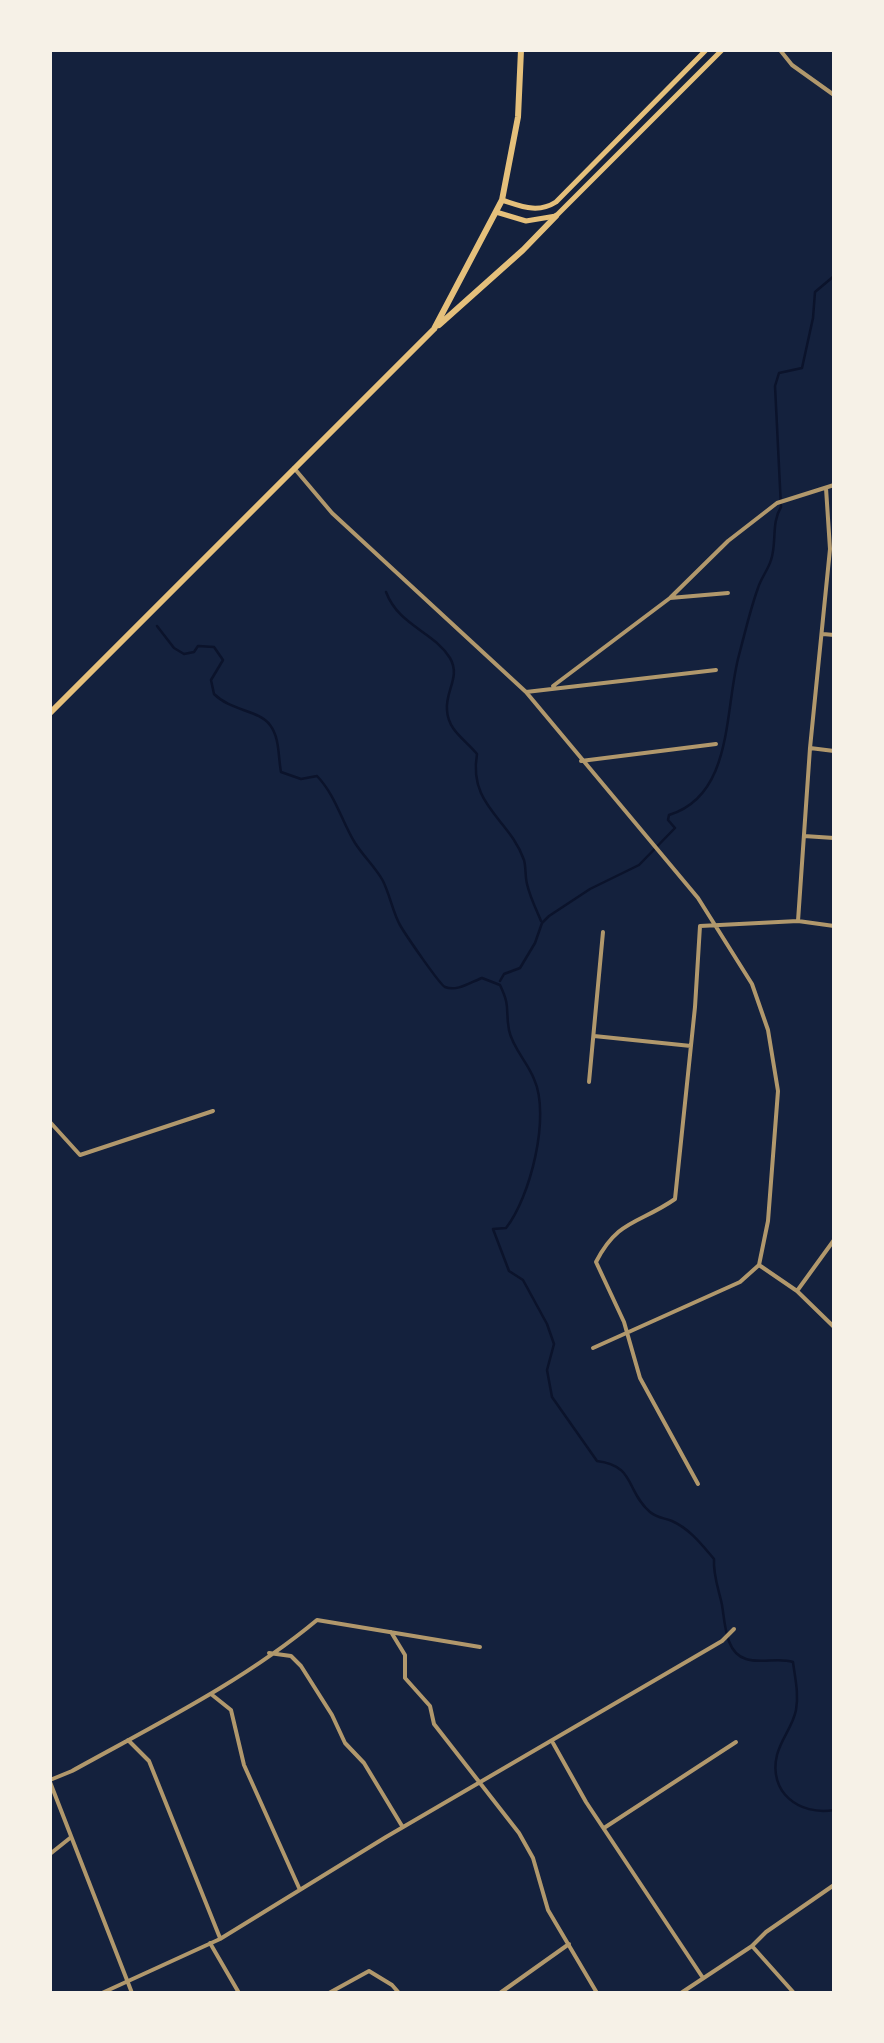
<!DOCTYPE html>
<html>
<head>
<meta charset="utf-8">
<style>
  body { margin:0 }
  #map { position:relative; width:884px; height:2043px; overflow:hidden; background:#14213d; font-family:Lora,serif }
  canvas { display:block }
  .frame { position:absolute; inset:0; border:52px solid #f6f1e7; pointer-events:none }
</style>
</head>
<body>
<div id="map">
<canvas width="884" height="2043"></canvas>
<div class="frame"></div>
</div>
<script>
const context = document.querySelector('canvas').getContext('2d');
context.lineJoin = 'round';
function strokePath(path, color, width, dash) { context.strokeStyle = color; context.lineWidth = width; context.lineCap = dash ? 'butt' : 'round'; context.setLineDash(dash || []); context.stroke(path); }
const stream = new Path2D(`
  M834,203V209
  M386,592C399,626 433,631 450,658C461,677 445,691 447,710C448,731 466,740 477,754C468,806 510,819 524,860C526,867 525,876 527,884C530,897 536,909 541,921
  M157,626L174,648L184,654L194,652L198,646L214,647L223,660L211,680L214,694C231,711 259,710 270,725C280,738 278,757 281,772L301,779L317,776C336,796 341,820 355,843C364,857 376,868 383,881C390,895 393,913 400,925C405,934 440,985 445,987C457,992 471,982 482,978L500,985C511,1008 505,1009 509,1030C512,1047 528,1063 534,1079C551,1116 530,1198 506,1228L493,1229L509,1271L523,1280L547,1324L554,1344L547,1370L552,1397L597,1461C636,1466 625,1490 650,1512C657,1518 665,1518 672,1521C690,1529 702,1545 714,1559C713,1576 719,1590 722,1605C725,1622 725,1653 746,1659C761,1664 778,1657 793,1662C795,1678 799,1694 796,1710C793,1726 781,1739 777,1755C768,1792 799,1816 834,1810
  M500,981L504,974L520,968L535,943L542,923L549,916L590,889L639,865L675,828L668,820L669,815C734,795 724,710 739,655C745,633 750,610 758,588C761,578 768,570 771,560C777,543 771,523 781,507L775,386L779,373L802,368L813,318L815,292L834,276`);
const minor = new Path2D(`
  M780,50L792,65L834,95
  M294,468L332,513L526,692L698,898L752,984L768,1030L778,1091L768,1221L759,1265L740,1282L593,1348
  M670,598L728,593
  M823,634L834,635
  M553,686L670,598L728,541L777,503L834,485
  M526,692L716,670
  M810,748L834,751
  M581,761L716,744
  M804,836L834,838
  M798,921L810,748L830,549L826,488
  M594,1036L691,1046
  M589,1082L603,932
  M50,1122L80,1155L213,1111
  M759,1265L797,1291L834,1327
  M797,1291L834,1240
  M698,1484L640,1378L624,1322L596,1262C618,1219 639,1224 675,1199L695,1007L700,926L798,921L834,926
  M391,1632L405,1655V1678L430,1706L434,1724L519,1833L533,1858L548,1910L597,1993
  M269,1653L291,1656L301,1666L332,1715L345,1743L364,1763L402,1826
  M211,1694L231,1710L244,1765L300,1890
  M128,1740L149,1761L220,1938
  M553,1743L586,1802L703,1978
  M50,1780L72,1771C155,1725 244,1681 317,1620L480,1647
  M50,1782L132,1993
  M604,1828L736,1742
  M50,1854L70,1838
  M210,1943L239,1993
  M752,1946L794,1993
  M102,1993L220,1939L386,1837L722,1641L734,1629
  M329,1993L369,1971L392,1985L399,1993
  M500,1993L569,1944
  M681,1993L752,1946L766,1932L834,1885`);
const secondary = new Path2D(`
  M502,200C521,206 537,214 556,202L706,50
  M496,212L526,221L556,216L722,50`);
const trunk = new Path2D(`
  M439,325L523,250L556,216
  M50,713L434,329L502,200L518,117L521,50`);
strokePath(stream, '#0b132b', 2.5);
strokePath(minor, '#b1986c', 4);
strokePath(secondary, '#e5c07b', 5);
strokePath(trunk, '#e5c07b', 6);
</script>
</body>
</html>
